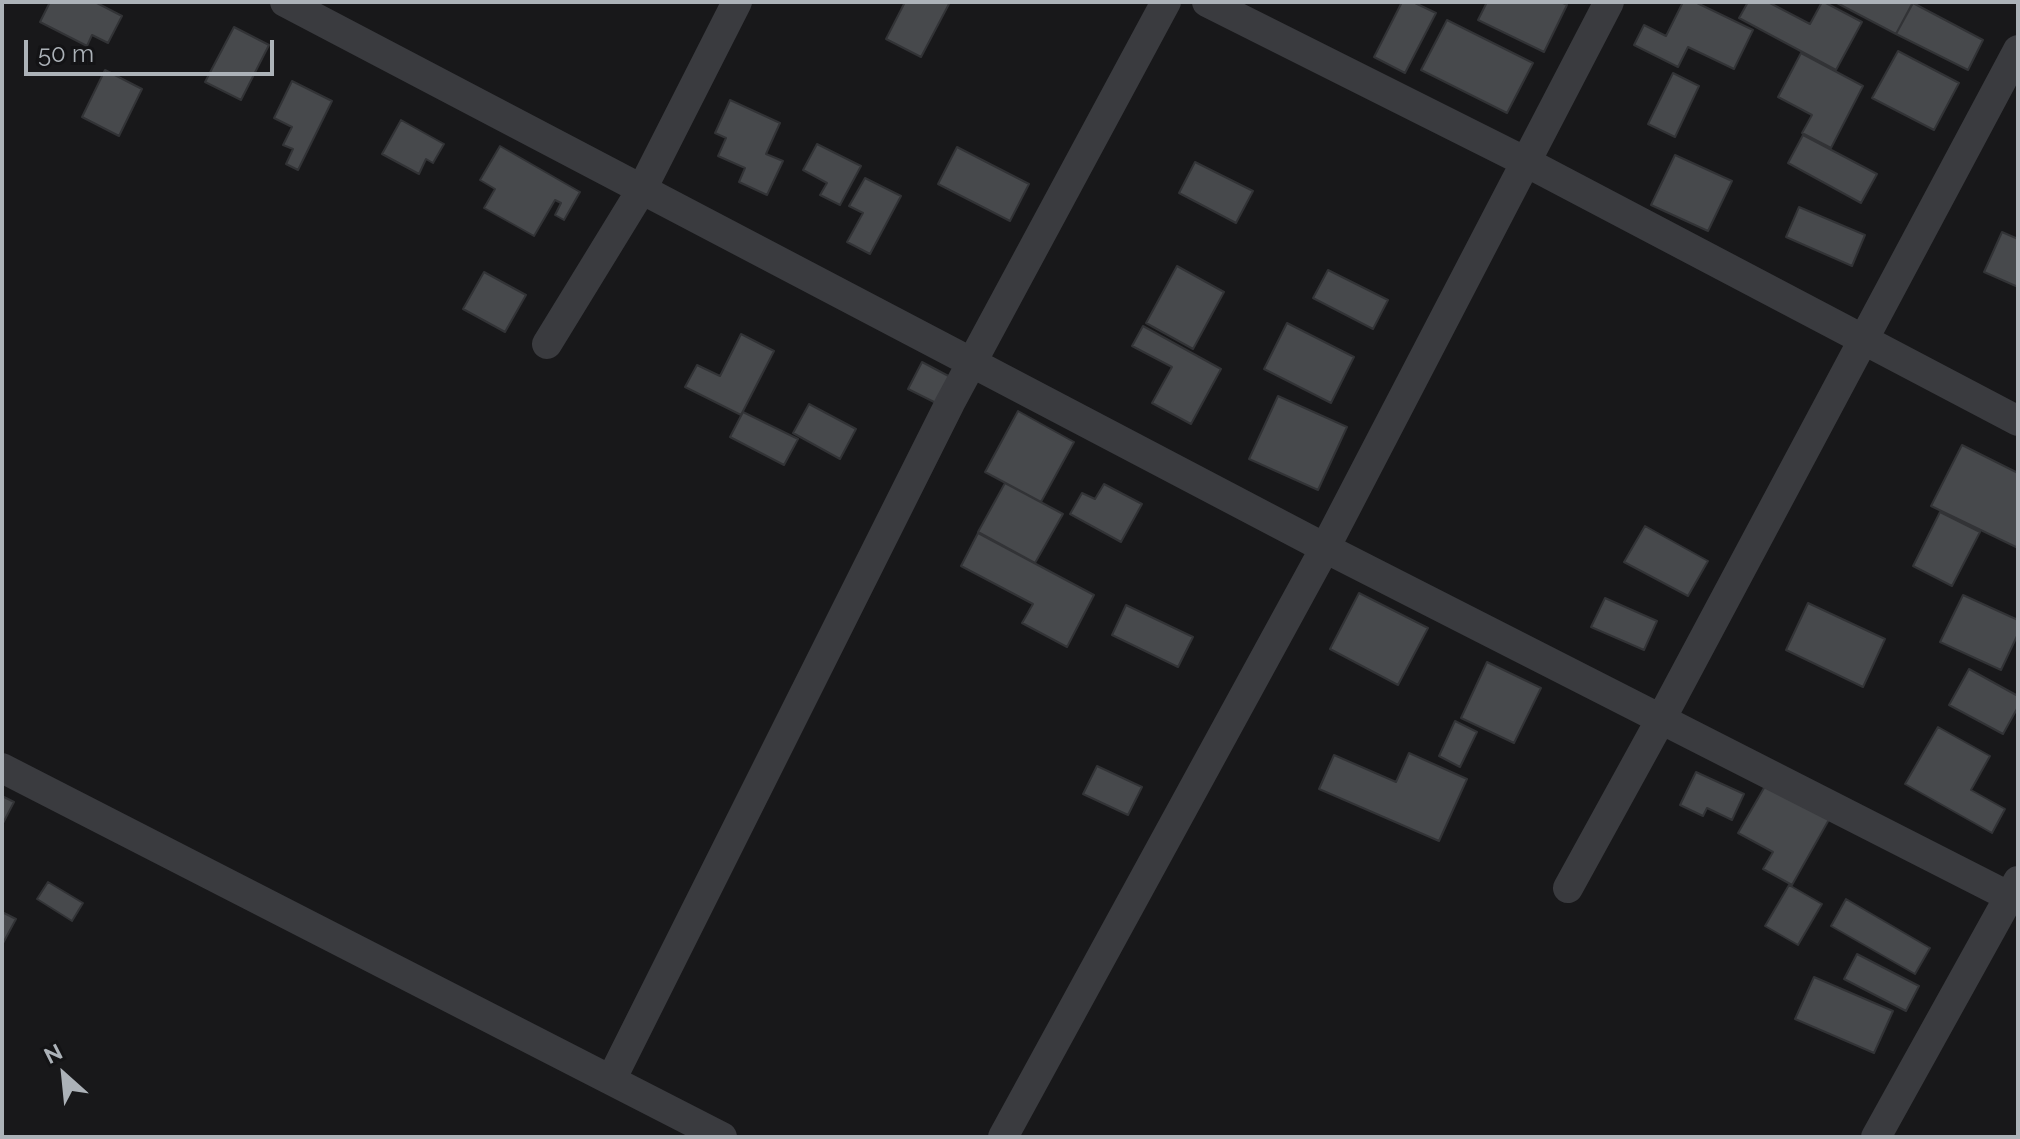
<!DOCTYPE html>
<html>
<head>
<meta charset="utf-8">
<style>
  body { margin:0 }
  #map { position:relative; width:2020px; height:1139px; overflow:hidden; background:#18181a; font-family:Raleway,sans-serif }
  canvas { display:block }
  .frame { position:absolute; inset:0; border:4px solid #acb2b8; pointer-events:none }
  .north { position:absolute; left:24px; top:1035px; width:80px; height:80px; -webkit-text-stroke:6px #131315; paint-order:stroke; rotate:333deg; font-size:22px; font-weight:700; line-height:32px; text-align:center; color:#acb2b8 }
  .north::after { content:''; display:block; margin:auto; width:28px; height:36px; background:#acb2b8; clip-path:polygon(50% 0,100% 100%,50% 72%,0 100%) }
  .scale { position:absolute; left:24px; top:40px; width:250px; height:36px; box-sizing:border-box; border:4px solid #acb2b8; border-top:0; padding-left:10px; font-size:24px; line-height:28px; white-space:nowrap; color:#acb2b8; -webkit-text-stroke:6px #131315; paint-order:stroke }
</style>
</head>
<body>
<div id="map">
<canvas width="2020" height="1139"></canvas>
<div class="frame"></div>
<div class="north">N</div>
<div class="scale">50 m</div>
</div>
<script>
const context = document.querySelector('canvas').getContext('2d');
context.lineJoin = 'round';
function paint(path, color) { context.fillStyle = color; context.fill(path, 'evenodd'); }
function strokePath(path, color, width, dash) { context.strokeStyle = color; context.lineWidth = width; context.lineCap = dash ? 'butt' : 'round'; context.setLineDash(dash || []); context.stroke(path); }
const building = new Path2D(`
  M50,2H95L122,16L108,43L92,35L87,46L40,22Z
  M905,2H950L921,57L886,39Z
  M1402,2H1413L1436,13L1405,73L1374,57Z
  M1487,2H1561L1567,5L1544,52L1478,20Z
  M1683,2H1695L1753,30L1734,69L1688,47L1678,67L1634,45L1644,25L1666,36Z
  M1748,2H1768L1810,24L1822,2H1824L1862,22L1836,70L1739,18Z
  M1835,2H1913L1896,34Z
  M1913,3L1983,40L1968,70L1896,34Z
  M1447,20L1533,63L1507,113L1421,70Z
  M234,27L269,45L241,100L205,82Z
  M1898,51L1959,83L1934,130L1872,98Z
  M1801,53L1863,86L1831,148L1802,133L1812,115L1778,97Z
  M105,70L142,89L119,136L82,117Z
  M1673,73L1699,86L1675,137L1648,124Z
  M292,81L332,101L298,170L286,164L293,149L283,145L292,127L274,118Z
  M730,100L780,123L766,154L783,161L767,195L739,182L745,168L718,156L726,138L715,133Z
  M401,120L444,144L433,163L426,159L419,174L382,154Z
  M1803,135L1877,174L1861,203L1788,163Z
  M817,144L861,166L840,205L820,195L827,183L803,170Z
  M500,146L580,192L564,220L555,215L561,203L555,200L534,236L484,208L495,189L480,180Z
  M957,147L1029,184L1010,221L938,184Z
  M1675,155L1732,181L1708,231L1651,205Z
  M1195,162L1253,191L1236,223L1179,193Z
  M865,178L901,196L870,254L847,242L863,213L849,206Z
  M1799,207L1865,235L1852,266L1786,237Z
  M2002,232L2018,239V287L1984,272Z
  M1177,266L1224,292L1193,349L1146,323Z
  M1328,270L1388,300L1373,329L1313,298Z
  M484,272L526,295L505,332L463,309Z
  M1287,323L1354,357L1331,403L1264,369Z
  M1143,326L1221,369L1191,424L1152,403L1172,367L1132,346Z
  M741,334L774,351L741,415L685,387L697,365L720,376Z
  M922,362L956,380L942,406L908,389Z
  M1278,396L1347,427L1318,490L1249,459Z
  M809,404L856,429L840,459L793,433Z
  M1018,411L1074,442L1041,502L985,472Z
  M743,412L798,439L784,465L730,437Z
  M1962,445L2018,473V548L1931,506Z
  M1005,483L1063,514L1035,563L978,532Z
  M1104,484L1142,504L1121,542L1070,514L1082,493L1095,499Z
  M1940,512L1980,532L1952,586L1913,566Z
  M1645,526L1708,561L1688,596L1624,562Z
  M978,533L1094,595L1067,647L1022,623L1033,604L961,566Z
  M1359,593L1428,628L1398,685L1330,649Z
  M1963,595L2018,620V634L2001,670L1940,642Z
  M1605,598L1657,621L1644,650L1591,627Z
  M1808,603L1885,639L1863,687L1786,650Z
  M1126,605L1193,637L1178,667L1112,635Z
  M1487,662L1541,688L1514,743L1461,718Z
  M1969,669L2018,696V707L2003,734L1949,705Z
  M1455,721L1477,732L1460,767L1439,756Z
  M1938,727L1990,756L1971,790L2005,809L1992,833L1905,784Z
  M1409,753L1467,779L1439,841L1319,789L1334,755L1396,782Z
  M1097,766L1142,787L1128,815L1083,794Z
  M1696,772L1744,794L1732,820L1707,808L1703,816L1680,805Z
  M1768,781L1831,816L1792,885L1763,869L1773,852L1738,833Z
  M2,796L14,802L2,825Z
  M48,882L83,903L72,921L37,899Z
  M1789,885L1822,904L1798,945L1765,926Z
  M1846,899L1930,948L1915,974L1831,926Z
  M2,912L16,919L2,945Z
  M1857,954L1919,986L1906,1011L1844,979Z
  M1814,977L1893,1011L1874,1053L1795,1019Z`);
const minor = new Path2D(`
  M285,2L1325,548L2018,901
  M1207,2L1526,162L2018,421
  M547,344L642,189L737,2
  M2,768L722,1137
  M1568,888L1661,719L2018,50
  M611,1080L950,403L1166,2
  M1003,1137L1325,548L1609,2
  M1876,1137L2018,881`);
paint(building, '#47494c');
strokePath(building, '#323336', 2);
strokePath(minor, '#3a3b3f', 30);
</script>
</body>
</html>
